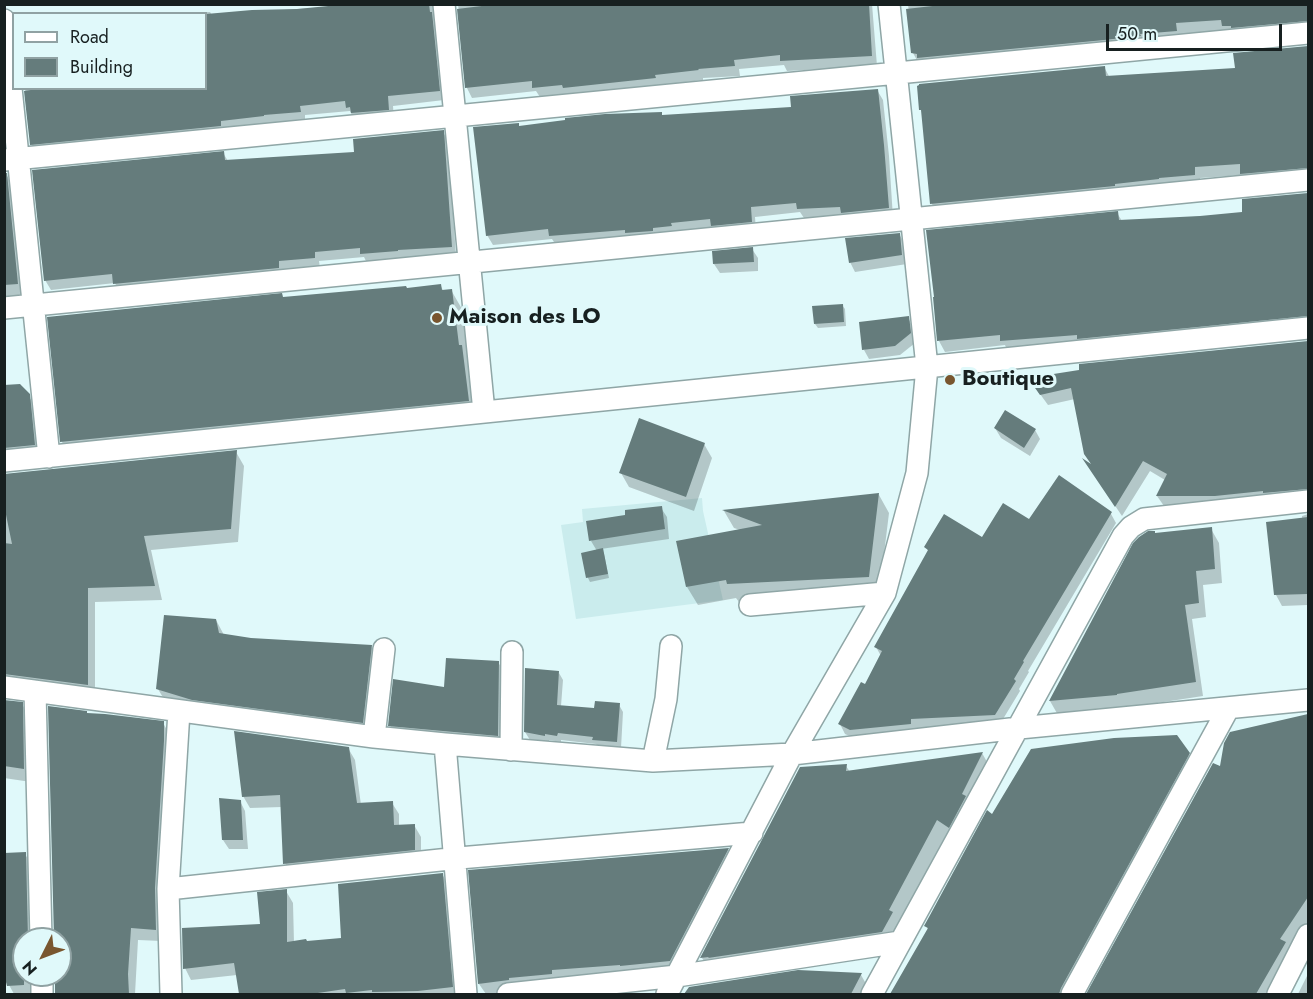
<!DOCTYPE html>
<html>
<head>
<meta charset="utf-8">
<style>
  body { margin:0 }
  #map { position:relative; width:1313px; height:999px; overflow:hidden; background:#e0f9fa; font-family:Jost,sans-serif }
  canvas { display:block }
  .frame { position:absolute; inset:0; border:6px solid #172020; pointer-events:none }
  .legend { position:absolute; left:12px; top:12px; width:195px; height:78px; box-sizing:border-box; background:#e0f9fa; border:2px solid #90a2a3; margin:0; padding:8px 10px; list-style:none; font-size:18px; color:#172020 }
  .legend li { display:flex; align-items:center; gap:12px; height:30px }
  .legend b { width:30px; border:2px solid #90a2a3 }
  .north { position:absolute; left:12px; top:927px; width:60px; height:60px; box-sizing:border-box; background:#e0f9fa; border:2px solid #90a2a3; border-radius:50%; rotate:228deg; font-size:16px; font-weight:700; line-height:24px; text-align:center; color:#172020 }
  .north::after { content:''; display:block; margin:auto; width:21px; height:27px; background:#79562f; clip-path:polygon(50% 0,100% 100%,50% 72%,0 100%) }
  .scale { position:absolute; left:1106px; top:24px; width:176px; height:27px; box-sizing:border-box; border:3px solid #172020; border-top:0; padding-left:8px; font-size:18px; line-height:21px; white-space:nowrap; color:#172020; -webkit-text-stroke:4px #e0f9fa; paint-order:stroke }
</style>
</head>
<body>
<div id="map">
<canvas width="1313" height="999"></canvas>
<div class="frame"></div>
<ul class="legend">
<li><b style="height:8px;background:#fff"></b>Road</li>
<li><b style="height:16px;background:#657c7c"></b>Building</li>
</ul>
<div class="north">N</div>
<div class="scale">50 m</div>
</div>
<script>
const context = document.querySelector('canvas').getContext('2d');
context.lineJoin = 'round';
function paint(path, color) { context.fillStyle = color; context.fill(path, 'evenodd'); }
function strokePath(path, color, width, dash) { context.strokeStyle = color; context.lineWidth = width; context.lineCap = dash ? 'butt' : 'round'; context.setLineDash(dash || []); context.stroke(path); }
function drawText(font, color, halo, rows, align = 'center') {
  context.font = font + ' Jost,sans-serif'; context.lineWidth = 6; context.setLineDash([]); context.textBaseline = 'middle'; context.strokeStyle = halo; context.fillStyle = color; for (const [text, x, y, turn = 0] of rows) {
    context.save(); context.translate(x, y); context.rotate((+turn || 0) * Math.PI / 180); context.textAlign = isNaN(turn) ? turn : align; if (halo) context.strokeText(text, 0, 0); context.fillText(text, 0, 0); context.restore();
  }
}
const built = new Path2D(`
  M702,498L703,511L723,600L576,619L561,525L583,522L582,509Z`);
const shadow = new Path2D(`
  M341,4H441L444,100L393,106L394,119L353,117L350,111L305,115V121L37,154L31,144L25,88H206V14L176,13L210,12L212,15L341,6Z
  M458,4H872L877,66L787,71L784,65L739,69L740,76L703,78V80L660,85V87L540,97L536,91L472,98L467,88Z
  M908,4H1308V32L1226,31L1182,34V42L919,64L913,53Z
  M1308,47V179L1248,184L1243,175L1200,178L1201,186L938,215L932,204L919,87L1104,67L1110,78L1236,70L1235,54Z
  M877,90L883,100L889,156L893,218L844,216L804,218L800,212L755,217L756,231L556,245L552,239L493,245L487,235L518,124L520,128L663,116L792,109Z
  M4,93L12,161L4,164Z
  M443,132L448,141L456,256L367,263L364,257L319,261L320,268L120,294L115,283L51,290L45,280L223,153L228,161L356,153Z
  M4,174H6L14,188L26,308L4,312Z
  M1308,194V327L1008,352L1005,345L945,352L939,341L1117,213L1122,221L1244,214V201Z
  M899,234L905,244L907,264L855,272L850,262Z
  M752,249L758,258V271L720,273L714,264Z
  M440,285L444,292L451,290L462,309L468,358L472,365L479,419L72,460L62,442L49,318L406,289Z
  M842,305L845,309L846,326L818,328L815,324Z
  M908,318L913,327L915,343L900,355L869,359L864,350Z
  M1308,342V500L1164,506L1157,496L1165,480L1150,471L1122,516L1091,470L1093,467L1075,399L1048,405L1030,380L1081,371L1080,366Z
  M4,386L28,395L37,410L42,459L4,465Z
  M995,428L1035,430L1040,439L1030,456L1001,438Z
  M704,444L712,458L694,511L629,487L621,473Z
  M236,452L244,466L238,542L151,550L162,600L95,602V699L4,691V475Z
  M879,495L889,513L879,595L739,602L736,598L698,605L687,587L740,530L734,528L724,511Z
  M661,508L667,517L669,539L601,549L604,554L609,578L590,582L588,578L583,554L597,551L591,541L627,516Z
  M1111,514L1116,523L1028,671L1029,672L1019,689L1020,691L1000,724L916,729V734L856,739L845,734L840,724L866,687L881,656L876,647L929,552L926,547L982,539L1029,521Z
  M1308,514V605L1282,606L1276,595L1302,520V516Z
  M1211,529L1219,543L1222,583L1203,585L1206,617L1192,619L1203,696L1124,708L1058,715L1050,701L1135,544L1155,535Z
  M216,620L224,635L251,639L371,647L381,664L372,739L168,706L158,689Z
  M498,662L505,674L504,746L396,737L390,725L445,689Z
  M559,673L563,680L561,706L596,710L619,705L623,712L621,748L598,747L596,744L561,740V742L549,740V743L530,740L525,732Z
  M4,701L22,704L30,718L31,782L4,778Z
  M88,715L163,723L170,735L162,941L138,940L135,994H56V976L54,975H60V939H55Z
  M1308,715V923L1290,951L1272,994H1088L1214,764L1221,768L1231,733Z
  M348,748L355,760L361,805L392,803L399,814V826L414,825L421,837V861L292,875L285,863L282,807L250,808L243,796Z
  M982,753L991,769L958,842L946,835L898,924L891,947L711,973L702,958L846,766L850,772Z
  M1188,754L1197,769L1073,994H891L929,931L926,926L993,816Z
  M240,801L245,811L248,849H229L223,840Z
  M728,849L735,862L677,973L501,994H486L479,984Z
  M25,854L32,866L34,939H24V975H45L35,994H14L9,985Z
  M442,874L449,886L458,994H241L237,975L191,980L185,968L262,926L286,891L293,903L294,943L343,940Z
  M1308,974V994H1298Z
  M861,975L869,989L866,994H686L690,988Z`);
const building = new Path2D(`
  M349,4H429L430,12H432L440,91L388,96L389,110L351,113L350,107L346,108L345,101L300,106L301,112L264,115V116L221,121V126L30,145L24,91L44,88H206V14L252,10L297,9Z
  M498,4H869L872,56L780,61V55L734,60L735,66L698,69L699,70L655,75L656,78L563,88L562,85L532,88V81L465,88L457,9Z
  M950,4H1308V21L1231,28V26H1222L1221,20L1176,23L1177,31L1140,34L1141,36L1104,40L917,58V54L911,53L906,9Z
  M1308,46V168L1240,174V164L1195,167V175L1159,178V179L1115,184V186L930,204L921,110H919L917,86L919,85V84L1105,66L1106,76L1235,68L1233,53Z
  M878,89L884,145L889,208L841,213L840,207L797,209L796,203L751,207L752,222L711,226L710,219L671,223L672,226L653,228V231L625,233V230L549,236L548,229L486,236L473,127L519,123V126L565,120V118L605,114L662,112V115L791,107L790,96Z
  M444,130L452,247L398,250V251L360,254V248L315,252V258L279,261V268L113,284L112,274L44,281L32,170L224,151L225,160L354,152L353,139Z
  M4,173H7L18,284L4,285Z
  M1308,193V316L1077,339V335L1000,341V335L937,341L933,297H934L926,230L1118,211L1119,220L1200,216L1242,212V199Z
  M900,233L902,255L849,263L845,238Z
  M753,247L754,262L713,264L712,251Z
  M441,284L442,290L452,289L459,345H462L469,401L60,442L47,317L282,293L283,297L406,286L407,288Z
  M843,304L844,322L814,324L812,306Z
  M909,316L911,333L895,346L862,350L859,322Z
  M1308,341V489L1263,493V491L1215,496H1156L1167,474L1143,461L1115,507L1082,458L1091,464L1084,454L1071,388L1040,395L1028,378L1079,370V364Z
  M20,384L30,394L35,445L4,448V385Z
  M1005,410L1036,429L1024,448L994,428Z
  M639,418L705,443L686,497L619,473Z
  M237,450L231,529L144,536L155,586L88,588V685L4,674V543L12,544L4,505V474Z
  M1059,475L1112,512L1023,661L1024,662L1014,679L1016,681L995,715L911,719V724L850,730L838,724L861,682L865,684L882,651L874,647L928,550L924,547L944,514L982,537L1003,503L1029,519Z
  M879,493L869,577L727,584L726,580L686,587L676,541L762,525L722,510Z
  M662,506L665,529L589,541L586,521L625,515V510Z
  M1308,517V594L1274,595L1266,522Z
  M1212,527L1215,569L1196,571L1199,603L1185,605L1196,682L1117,694V695L1049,701L1133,543L1139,537L1148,531H1155V533Z
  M603,548L608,574L586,578L581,553Z
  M164,615L216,619L219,633L251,638L372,645L363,723L192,700L156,689Z
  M446,658L499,661L498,736L388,726L393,679L444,687Z
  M525,668L559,671L557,705L594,708L595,701L620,703L617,742L592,740L593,737L558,733L557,736L545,734V736L524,732Z
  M4,700L23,702L24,769L4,766Z
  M48,706L87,711V713L105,714L164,721V741L155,888L156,930L131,928L128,974L129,994H55V975H60V939H54Z
  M1308,714V897L1280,939L1286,942L1256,994H1086L1213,763L1220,766L1224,743L1230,732Z
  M234,731L349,747L357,803L393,801L394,825L415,824V850L283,864L280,795L242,797Z
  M1177,735L1190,753L1061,988L1059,994H890L928,928L924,926L929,917L987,810L992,814L1031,749L1114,738Z
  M983,752L962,794L966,796L949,828L937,820L889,910L893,912L882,932L708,958L709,957L700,958L800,767L847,764L846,771Z
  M219,798L241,800L243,840H222Z
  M729,848L670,961L620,966V965L552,970V974L509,978V980L478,984L468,870Z
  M26,852L28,939H24V985L7,986L4,974V853Z
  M443,873L453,987L418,991L372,992V990L346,993L345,989L311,994H239L234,963L183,969L182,928L260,924L257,892L287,889V942L306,939L307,941L341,938L338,884Z
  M798,970L862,973L851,994H684L689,987Z`);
const street = new Path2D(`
  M444,4L484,412
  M4,20L49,457
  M4,160L1308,33
  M4,308L1308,180
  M4,461L1308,328
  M750,605L885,593
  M4,687L374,737L445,744L653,761L792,754L1019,728L1308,700
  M35,691L41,939
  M374,737L384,649
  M445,744L466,994
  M511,750L512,652
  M653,761L666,699L671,646
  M168,889L459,858L752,833
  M42,975V994
  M171,994L168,889L179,711
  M508,994L677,976L900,942
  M667,994L792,754L885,593L917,473L927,367L889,4
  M872,994L1123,536L1131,527L1144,519L1308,501
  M1072,994L1228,709
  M1278,994L1308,935`);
const markers = [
  [437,318,6,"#79562f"],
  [950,380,6,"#79562f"]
];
const poiNames = [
  ["Maison des LO",449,318],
  ["Boutique",962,380]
];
paint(built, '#caeced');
paint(shadow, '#0003');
paint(building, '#657c7c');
strokePath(street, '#8fa6a6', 24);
strokePath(street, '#fff', 21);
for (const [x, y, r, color] of markers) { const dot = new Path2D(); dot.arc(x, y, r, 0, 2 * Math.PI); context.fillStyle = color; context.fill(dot); strokePath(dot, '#e0f9fa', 2); }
drawText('bold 22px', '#172020', '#e0f9fa', poiNames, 'left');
</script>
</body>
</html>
